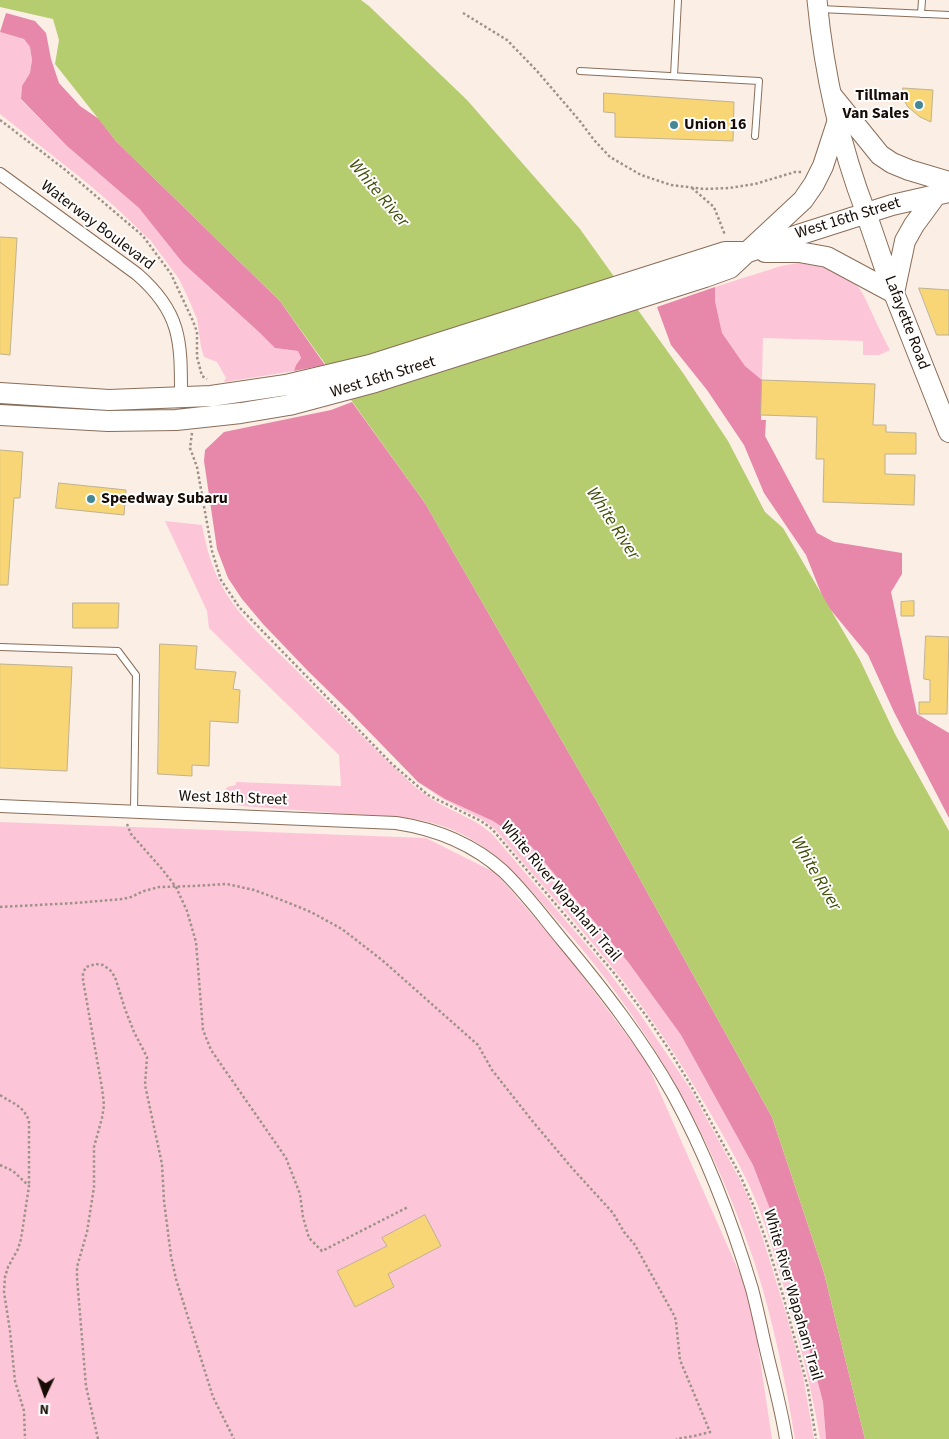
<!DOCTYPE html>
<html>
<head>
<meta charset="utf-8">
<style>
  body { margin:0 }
  #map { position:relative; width:949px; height:1439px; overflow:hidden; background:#fbeee5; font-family:"Source Sans 3",sans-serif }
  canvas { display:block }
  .north { position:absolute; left:20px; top:1369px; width:50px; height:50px; -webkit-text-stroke:4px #fefefe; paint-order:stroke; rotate:183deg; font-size:14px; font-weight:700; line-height:20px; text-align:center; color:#170d06 }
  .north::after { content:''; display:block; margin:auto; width:18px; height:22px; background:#170d06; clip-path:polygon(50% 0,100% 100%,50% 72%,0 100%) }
</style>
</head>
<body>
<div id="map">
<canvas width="949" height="1439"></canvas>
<div class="north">N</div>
</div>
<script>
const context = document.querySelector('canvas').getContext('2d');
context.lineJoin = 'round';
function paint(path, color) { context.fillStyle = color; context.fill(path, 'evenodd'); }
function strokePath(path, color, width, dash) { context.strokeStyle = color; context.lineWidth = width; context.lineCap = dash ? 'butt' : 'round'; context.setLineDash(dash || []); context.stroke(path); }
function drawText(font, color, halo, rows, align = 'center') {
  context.font = font + ' "Source Sans 3",sans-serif'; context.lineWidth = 4; context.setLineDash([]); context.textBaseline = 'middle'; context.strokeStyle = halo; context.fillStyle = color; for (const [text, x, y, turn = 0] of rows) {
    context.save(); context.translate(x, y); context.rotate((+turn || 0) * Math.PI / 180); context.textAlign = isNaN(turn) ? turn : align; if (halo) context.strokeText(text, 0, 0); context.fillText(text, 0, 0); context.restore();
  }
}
const green = new Path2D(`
  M0,32L24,39L30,47L32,60L30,73L22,86L21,100L67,146L139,208L208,286L260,333L275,348L298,351L301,358L296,365L294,371L225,382L224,381L226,378L217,362L204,357L201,347L197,319L189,300L179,279L151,241L113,205L86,182L0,114Z
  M798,263C819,263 844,270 858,287C864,294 867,303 871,311C877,324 883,337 890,350L879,355H863V341L763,338L762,380L745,366L722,333L715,301V287L781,266Z
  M165,521L202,525C206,546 211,566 222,586C239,618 269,643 294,668C334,708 373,748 414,786C424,794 435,802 446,807C463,816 480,822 493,835L602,963L640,1014L691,1090L738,1176L749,1199L763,1239L785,1310L803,1376L814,1439H795C785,1379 773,1319 754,1261C712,1136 645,1017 556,919C526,885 497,849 455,831C422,816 384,816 349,814C313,811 277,809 242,806C230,804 220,801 227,787L236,785V782L341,786L339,755L209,628L207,611Z
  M418,782L445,799L493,821L531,846L628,962L681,1035L754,1165L777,1227L823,1402L826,1439H820C811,1384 797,1331 781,1278C774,1254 767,1229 758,1206C744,1171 725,1138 706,1106C680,1061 652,1018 620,977C581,927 536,880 496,830L483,820L441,798Z
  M0,822L426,838L496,873L566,954L646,1061L751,1299L772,1439H0Z`);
const forest = new Path2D(`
  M6,13L35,21L46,33L51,59L59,83L80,106L99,119L116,141L280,301L325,365L294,371L296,365L301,358L298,351L275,348L260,333L183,263L139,208L67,146L21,99L22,86L30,73L32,60L30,47L24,39L0,32Z
  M715,287V301L722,333L745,366L762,380L761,420H766L765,436L817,533L834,542L902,553V574L891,592L917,714L949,733V818L894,712L868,655L825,603L806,555L764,493L744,445L707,390L671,345L657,307Z
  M352,402L425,503L596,800L772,1117L824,1273L865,1439H826L823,1402L777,1227L753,1165L681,1035L628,962L531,846L493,821L445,799L418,782L351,713L308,671L263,624L242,599L228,578L217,549L204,461L205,450L224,432L331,410Z`);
const water = new Path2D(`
  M0,0H361L369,6L467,100L580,229L683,373L728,441L765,512L783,528L860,660L895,734L949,831V1439H865L824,1273L772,1117L596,800L425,503L280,301L116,141L55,64L59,40L53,19L0,7Z`);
const building = new Path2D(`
  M903,88L933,90L931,122L920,117L908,107L905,102Z
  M604,93L734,102L733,141L615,137V113L604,112Z
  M0,237L17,238L10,355L0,354Z
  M919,288L949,290V335H937Z
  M762,380L875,384L873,425H886V432L916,433V454H885V474L915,475L914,505L823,502L824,459H816L817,417L761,415Z
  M0,450L23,452L20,498H14L8,585H0Z
  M59,483L126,490L124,515L56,508Z
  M914,601V616H901V602Z
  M73,603H119L118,628H73Z
  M926,636L949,637L947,714H919V702H930V680L924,679Z
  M160,644L197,646L195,669L236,672L233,689L240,690L238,723L210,721L209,766L192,765V776L158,774Z
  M0,664L72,667L67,771L0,768Z
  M425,1215L441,1246L388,1274L394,1287L355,1307L337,1271L387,1246L382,1238Z`);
const path = new Path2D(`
  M463,13L507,40L537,71L579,120L594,140L610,157L641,175L671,185L704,189L729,188L755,184L795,172H803
  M0,120L63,168L143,236L171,274L193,321L197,332V357L202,376L207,379
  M692,188L714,207L725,235
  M192,433L190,448L197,467L212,551L221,580L239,607L392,764L428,795L481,821L492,829L614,973L647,1017L668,1048L690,1084L739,1173L755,1209L768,1246L784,1299L808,1388L816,1439
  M127,824L131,834L162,869L176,887L187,911L196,942L203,1030L211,1050L286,1158L300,1194L303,1217L309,1238L322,1251L408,1207
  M0,907L75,903L123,899L131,897L144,891L159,887L193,886L227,884L254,890L284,901L311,912L342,929L382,960L478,1045L492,1070L534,1123L572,1168L613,1213L624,1232L635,1245L675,1317L676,1322L680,1360L710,1432L694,1436L676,1439
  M0,1095C13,1104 23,1105 29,1121V1186
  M0,1165L13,1171L29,1186L21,1239L18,1249L8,1267L5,1277L4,1292L10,1331L15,1381L24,1411L25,1439
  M98,1439L86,1386L77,1278V1267L87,1232L92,1200L94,1187V1147L102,1118L104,1105L102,1088L83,980V973L86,967L96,964L103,965L110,970L115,977L125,1009L134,1032L147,1057L145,1085L162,1164L164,1201L171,1256L176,1279L213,1397L234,1439`);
const service = new Path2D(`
  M820,9L949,15
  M921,14L922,0
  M580,71L759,81L755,136
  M674,76L678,0
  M0,647L118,651L136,675L134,811`);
const minor = new Path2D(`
  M0,174L137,274C182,313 181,342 181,398
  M0,806L396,823C436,829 473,844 503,871C525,892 544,918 563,941C603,989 642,1039 673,1094C707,1156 732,1222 752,1289C757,1308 761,1327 765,1345C772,1376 781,1407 786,1439`);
const secondary = new Path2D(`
  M817,0C824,73 840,145 866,213`);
const primary = new Path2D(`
  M833,97L880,155L892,163L909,170L949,182
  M866,213L890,283L949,432
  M765,252H799L827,257L894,293
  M894,293L905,241L914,225L936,195
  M0,393L109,400L211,396L286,385L370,365L725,252H748L798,235L892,205L949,192
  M0,415L108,421L176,420L241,413L289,405L375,382L705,277L730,268L803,200L814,184L823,166L838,120`);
const markers = [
  [919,105,5,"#448896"],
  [674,125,5,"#448896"],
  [91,499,5,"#448896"]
];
const poiNames = [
  ["Tillman",909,96,"right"],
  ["Van Sales",909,114,"right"],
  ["Union 16",684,125],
  ["Speedway Subaru",101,499]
];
const streetNames = [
  ["West 16th Street",848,219,-17],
  ["Waterway Boulevard",97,226,37],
  ["Lafayette Road",906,323,69],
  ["West 16th Street",383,378,-17],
  ["West 18th Street",233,799,2],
  ["White River Wapahani Trail",560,892,50],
  ["White River Wapahani Trail",792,1295,74]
];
const waterNames = [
  ["White River",378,194,50],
  ["White River",612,524,57],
  ["White River",815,874,60]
];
paint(green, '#fdc6d8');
paint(forest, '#e788aa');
paint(water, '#b5cc6f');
paint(building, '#f8d575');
strokePath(building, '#bfb292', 1);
strokePath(service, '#896e59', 8);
strokePath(minor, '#896e59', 14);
strokePath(secondary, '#896e59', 21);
strokePath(primary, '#896e59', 22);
strokePath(path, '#9d9189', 2.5, [2.5, 2.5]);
strokePath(service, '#fff', 6);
strokePath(minor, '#fff', 12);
strokePath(secondary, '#fff', 19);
strokePath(primary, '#fff', 20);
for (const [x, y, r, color] of markers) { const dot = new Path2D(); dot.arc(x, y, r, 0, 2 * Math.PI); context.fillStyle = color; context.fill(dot); strokePath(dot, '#fefefe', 2); }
drawText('bold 16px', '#170d06', '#fefefe', poiNames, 'left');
drawText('16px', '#170d06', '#fefefe', streetNames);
drawText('italic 18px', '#404d06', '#fefefe', waterNames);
</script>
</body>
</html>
